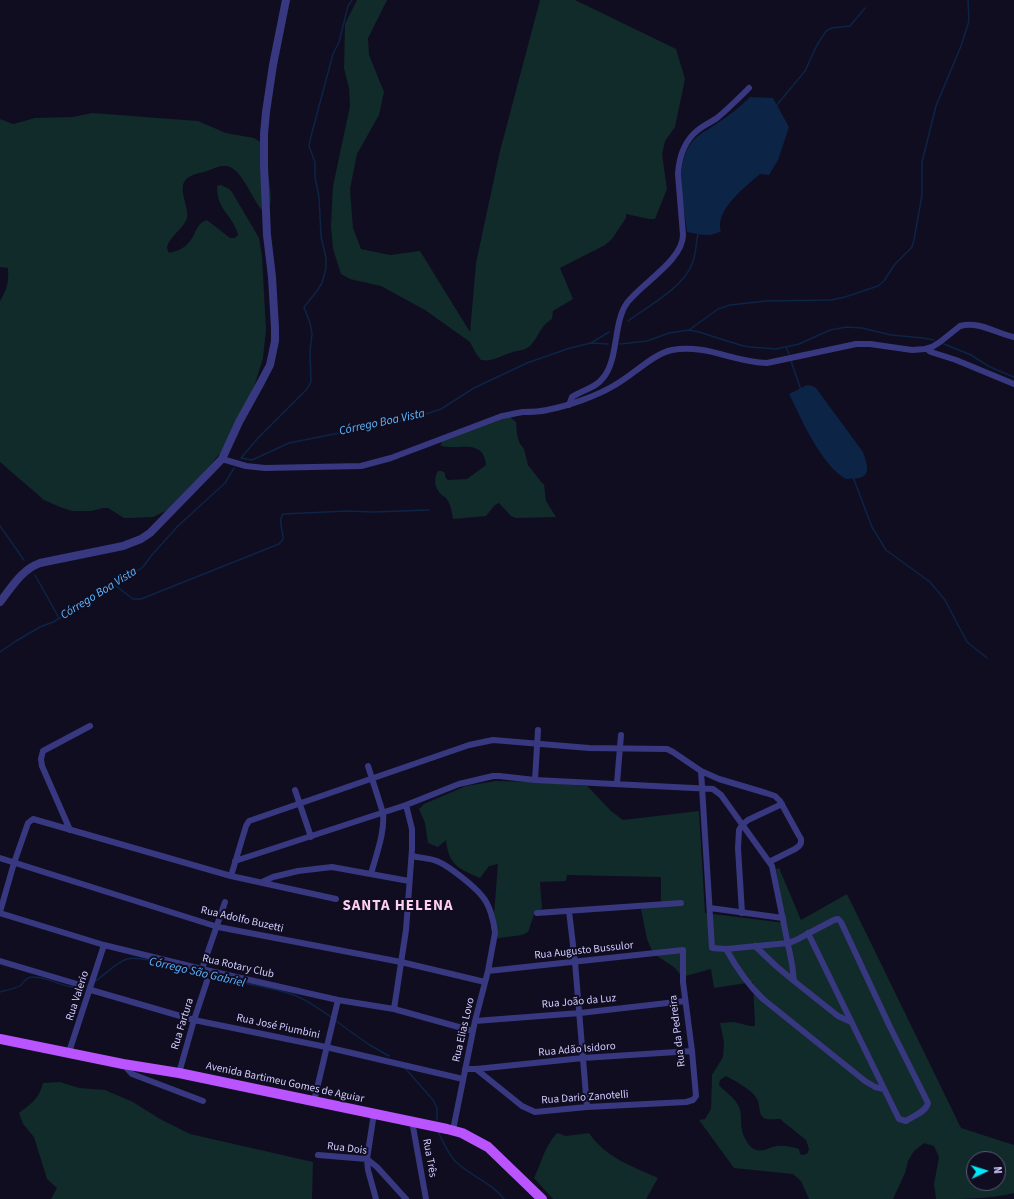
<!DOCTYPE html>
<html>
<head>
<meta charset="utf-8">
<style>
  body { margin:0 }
  #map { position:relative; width:1014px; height:1199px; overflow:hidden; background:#100d21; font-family:"Source Sans 3",sans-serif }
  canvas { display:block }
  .north { position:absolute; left:966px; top:1151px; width:40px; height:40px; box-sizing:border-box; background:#100d21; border:1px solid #5d5a7a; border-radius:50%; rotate:86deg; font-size:11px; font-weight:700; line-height:16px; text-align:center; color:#d1cdff }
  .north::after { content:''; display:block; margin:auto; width:14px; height:18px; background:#01e7f7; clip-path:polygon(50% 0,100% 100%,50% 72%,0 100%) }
</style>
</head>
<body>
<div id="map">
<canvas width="1014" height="1199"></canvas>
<div class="north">N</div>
</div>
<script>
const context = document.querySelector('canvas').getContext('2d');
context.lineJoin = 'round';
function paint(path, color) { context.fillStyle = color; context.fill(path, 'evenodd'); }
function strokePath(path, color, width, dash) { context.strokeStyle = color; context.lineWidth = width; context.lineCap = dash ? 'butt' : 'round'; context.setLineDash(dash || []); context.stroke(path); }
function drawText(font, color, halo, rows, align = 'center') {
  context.font = font + ' "Source Sans 3",sans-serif'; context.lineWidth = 4; context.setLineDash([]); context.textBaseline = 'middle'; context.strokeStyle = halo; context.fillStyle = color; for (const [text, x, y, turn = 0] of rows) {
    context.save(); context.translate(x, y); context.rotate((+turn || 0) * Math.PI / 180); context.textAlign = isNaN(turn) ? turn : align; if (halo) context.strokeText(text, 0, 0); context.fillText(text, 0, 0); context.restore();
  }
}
const green = new Path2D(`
  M357,0H387L368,38L369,55L384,92L379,115L357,154L350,189L353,228L361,249L390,255L420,251L470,332L476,263L500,151L540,0H575L676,49L685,79L675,127L665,141L662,154L667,189L655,219H649L626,214V218L612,239L605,245L560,268L573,299L553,311L552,319C540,326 539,336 531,345C525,351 518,350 510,353C500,356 492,362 481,360L475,352L470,342L425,310L381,286L350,279L341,274L333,249L331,226L333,186L350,106L349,88L344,68L345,24Z
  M92,113L198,121L226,133L254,138L262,143C264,155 274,195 270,205C270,207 268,209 266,210H262C252,199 241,167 226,166C217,165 208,172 199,173C193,175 185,177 183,185C181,196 189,209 187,218C183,230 169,236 167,248L169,253C177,251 184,249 189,242C196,235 196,223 207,220L230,238H235L238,235C233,214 217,212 217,186L221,185L229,189L232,192L259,238L262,256L266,330L263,358L255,384L235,435L190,490L170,509L153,517L129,518H124L108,508H103L91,511H72L60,507L44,500L0,462V301C7,290 9,281 8,268L0,267V119L13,124L17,123L35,118L73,117Z
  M505,416L511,418L516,422L517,435L519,442L524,449L528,465L542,483L544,484L546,501L556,517L516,518L511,516L499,503L495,505L486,516L453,519C452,513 451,504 446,498C444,496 441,495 439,492C434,486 434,477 438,471H442L445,473V477L448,480L467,479L486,465C484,438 459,450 441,446L442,440Z
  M496,781L534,782L587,786L594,793L611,811L623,820L699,811L705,913L785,923L776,869L779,868L801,920L847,894L961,1128L1014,1145V1193C990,1199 962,1199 936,1199L934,1184L939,1157L934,1146L924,1143L914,1151L908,1161L905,1173L893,1199H809L801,1181L793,1174L734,1168L699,1120L705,1119L711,1109L712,1075L723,1057L724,1042L720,1023L734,1022L750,1026H755L753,982L714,988L711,969L682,977L675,968L653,953L647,939L641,909L640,907L661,906V877L567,875L566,881L540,882L542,909L535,912L528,932L522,935L492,939L498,864L489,866L480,878C458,868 449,866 446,840L438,847L428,843L425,823L419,809L424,804L466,786ZM726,1076C734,1080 750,1089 755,1096C762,1103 756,1117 767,1119C771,1120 776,1119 780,1119L806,1140L809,1149L807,1154L803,1155L800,1154L799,1149C793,1147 783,1145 777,1146C770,1147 764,1152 756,1150C749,1148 743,1136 742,1130C740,1121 743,1114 738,1105C734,1097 725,1092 719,1085L720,1080ZM974,1159H998V1183H974Z
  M60,1082L79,1088L105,1090L133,1102L160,1119L190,1134L313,1162L312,1199H51L57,1188L47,1179L34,1137L23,1124L19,1113C32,1103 39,1099 43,1083Z
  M557,1133L566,1136L589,1133C606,1158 632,1166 658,1178L646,1199H553L534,1178C542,1162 544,1147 557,1133Z`);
const water = new Path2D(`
  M750,97L773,98L789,127L778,160L769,175L760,174C746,186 714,211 721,231C710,238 700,234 687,232C684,201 671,158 698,136C704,131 711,128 716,124C729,116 740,107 750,97Z
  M807,385L812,386L816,388L863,452C865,457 866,461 867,467C868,480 856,478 846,479C821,465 802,420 789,394Z`);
const stream = new Path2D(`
  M352,0L348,6L339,42L333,54L310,140L309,146L315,162V177L319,197L321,236L326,258V268L322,283L317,291L304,307L310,323L312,334L310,351L311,382L307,389L258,438L241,458L252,460L289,443L400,421L429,413L441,409L474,388L527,363L570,348L591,343L608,344
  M776,106L805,71L817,45L826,31L832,28L850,26L865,8
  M628,321C648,306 683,288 692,264C696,255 696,243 698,234
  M689,330L718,309L730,305L766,301L831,300L845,297L878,286L884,281L895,264L912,247L914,240L922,195V162L936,106L961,46L969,21L968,0
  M591,343L609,332
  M620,344L647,341L669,333L689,330L699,332L740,345L750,347L776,349L799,344L830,330L847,327L862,328L891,335L923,338L934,340
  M944,344L971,355L990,367L1014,377
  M786,347L789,354
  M791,361L801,390
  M853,477L872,527L886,550L930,582L945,600L967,642L987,658
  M0,526L24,560
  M35,575L59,618
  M116,586L133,599H141L279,544L283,539C283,531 278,520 283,514L347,511L373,512L429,510
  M0,652L16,641L40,627L53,622L112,588L143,567L151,556L178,526L225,483L234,468
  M94,982C105,975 115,963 127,959C143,955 177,969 193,973C224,980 257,984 288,993C304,998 318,1008 331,1017
  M0,992C7,990 15,989 21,985C24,982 26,978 31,977C52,976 66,993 89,985
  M336,1021L368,1044L389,1056
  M405,1068L433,1100L437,1108V1120
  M438,1132C443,1141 448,1154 455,1161C470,1176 491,1182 504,1199`);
const minor = new Path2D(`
  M927,349L931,352L956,360L1014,384
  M569,405L572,397C582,390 596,388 603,378C619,359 613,322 627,303C641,284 683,260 683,235L678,174C679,157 684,141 698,130C704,125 711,122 717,118C728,109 739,98 749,88
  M222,459L246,466L265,468L361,466L391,458L502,416C509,415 516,413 523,412C531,412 539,412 547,410C568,406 597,396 615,385C632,376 654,353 672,350C707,344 733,362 767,363L856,344H870L912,350L925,349L932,347L940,342L960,326C980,321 995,333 1014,337
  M368,766L383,813C385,833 376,855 371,874
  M701,771L712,948L726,949C736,967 747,984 763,999L865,1081L875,1087L884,1089
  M535,780L538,730
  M617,783L621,735
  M295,790L311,837
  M70,830L42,766L41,759L43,751L90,726
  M412,856C420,858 431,858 439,862C450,867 474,886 482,896C490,905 494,922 495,933L488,971L475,1021L453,1130
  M0,858L218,927L401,962L485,982
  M235,861L406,805L459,784L493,776H499L535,780L713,789L721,795L772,866L792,964L794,981L776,966L755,946
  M231,876L246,826L249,821L469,745L493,740L589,748L667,749L673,752L701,771L719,779L766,793L775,796L780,801L797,832L801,839V843L799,846L795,849L769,862
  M262,882L273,877L298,871L332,867L409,881
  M710,908L783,918
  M569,911L575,962L587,1107
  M0,912L14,863L28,823L33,819L231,876L336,899
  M0,913L104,945L210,971L338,1000L394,1009L473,1031
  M537,913L681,903
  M742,913L738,848L739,830L742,825L748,820L782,804
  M726,949L788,943C797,941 803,936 811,932L834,920L838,919L841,922L890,1027L928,1103C926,1112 913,1116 906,1121L899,1119L894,1109L808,933
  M0,961L77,984
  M202,969L225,902
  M794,981L838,1016L851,1022
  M91,990L194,1020L326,1047L463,1079
  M394,1009L406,930L412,849V829L406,805
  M475,1021L580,1013L685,1001
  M69,1052L104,945
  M123,1064L132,1074L203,1101
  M465,1069H476L583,1058L692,1051
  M476,1069L522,1106L535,1112L587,1107L686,1102L693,1100L696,1096L692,1051L683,982V950L488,971
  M179,1073L194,1020L207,981
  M314,1101L338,1000
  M374,1113L367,1159L368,1170L376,1199
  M412,1121L426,1199
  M318,1155L367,1159L377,1167L406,1199`);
const tertiary = new Path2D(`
  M0,602C12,587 21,570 40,563L123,546L141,539L150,533L222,459L239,422L260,384L270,365L275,341V328L272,277L267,235L264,166V134L266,112L273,65L286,0`);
const primary = new Path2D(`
  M0,1039L123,1064L179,1073L447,1129L462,1133L488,1147L542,1199`);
const streetNames = [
  ["Rua Adolfo Buzetti",242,920,13],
  ["Rua Augusto Bussulor",584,951,-6],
  ["Rua Rotary Club",238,967,13],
  ["Rua Valerio",78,996,-72],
  ["Rua João da Luz",579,1002,-5],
  ["Rua Fartura",183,1024,-73],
  ["Rua José Piumbini",278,1027,12],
  ["Rua Elias Lovo",464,1030,-77],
  ["Rua da Pedreira",678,1031,-97],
  ["Rua Adão Isidoro",577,1050,-5],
  ["Avenida Bartimeu Gomes de Aguiar",285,1083,12],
  ["Rua Dario Zanotelli",585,1098,-4],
  ["Rua Dois",347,1149,7],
  ["Rua Três",429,1158,80]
];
const waterNames = [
  ["Córrego Boa Vista",382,423,-12],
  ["Córrego Boa Vista",99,594,-32],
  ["Córrego São Gabriel",197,973,13]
];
const districtNames = [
  ["SANTA HELENA",398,907]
];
paint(green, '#102b29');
paint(water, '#0c2446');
strokePath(stream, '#0c2446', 1.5);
strokePath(minor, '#383880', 6);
strokePath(tertiary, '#383880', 8);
strokePath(primary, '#b954ff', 10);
drawText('11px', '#d1cdff', '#100d21', streetNames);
drawText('italic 12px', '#5bb8ff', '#100d21', waterNames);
context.letterSpacing = '1px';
drawText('bold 15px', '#ffcfef', '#100d21', districtNames);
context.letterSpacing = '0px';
</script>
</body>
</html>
